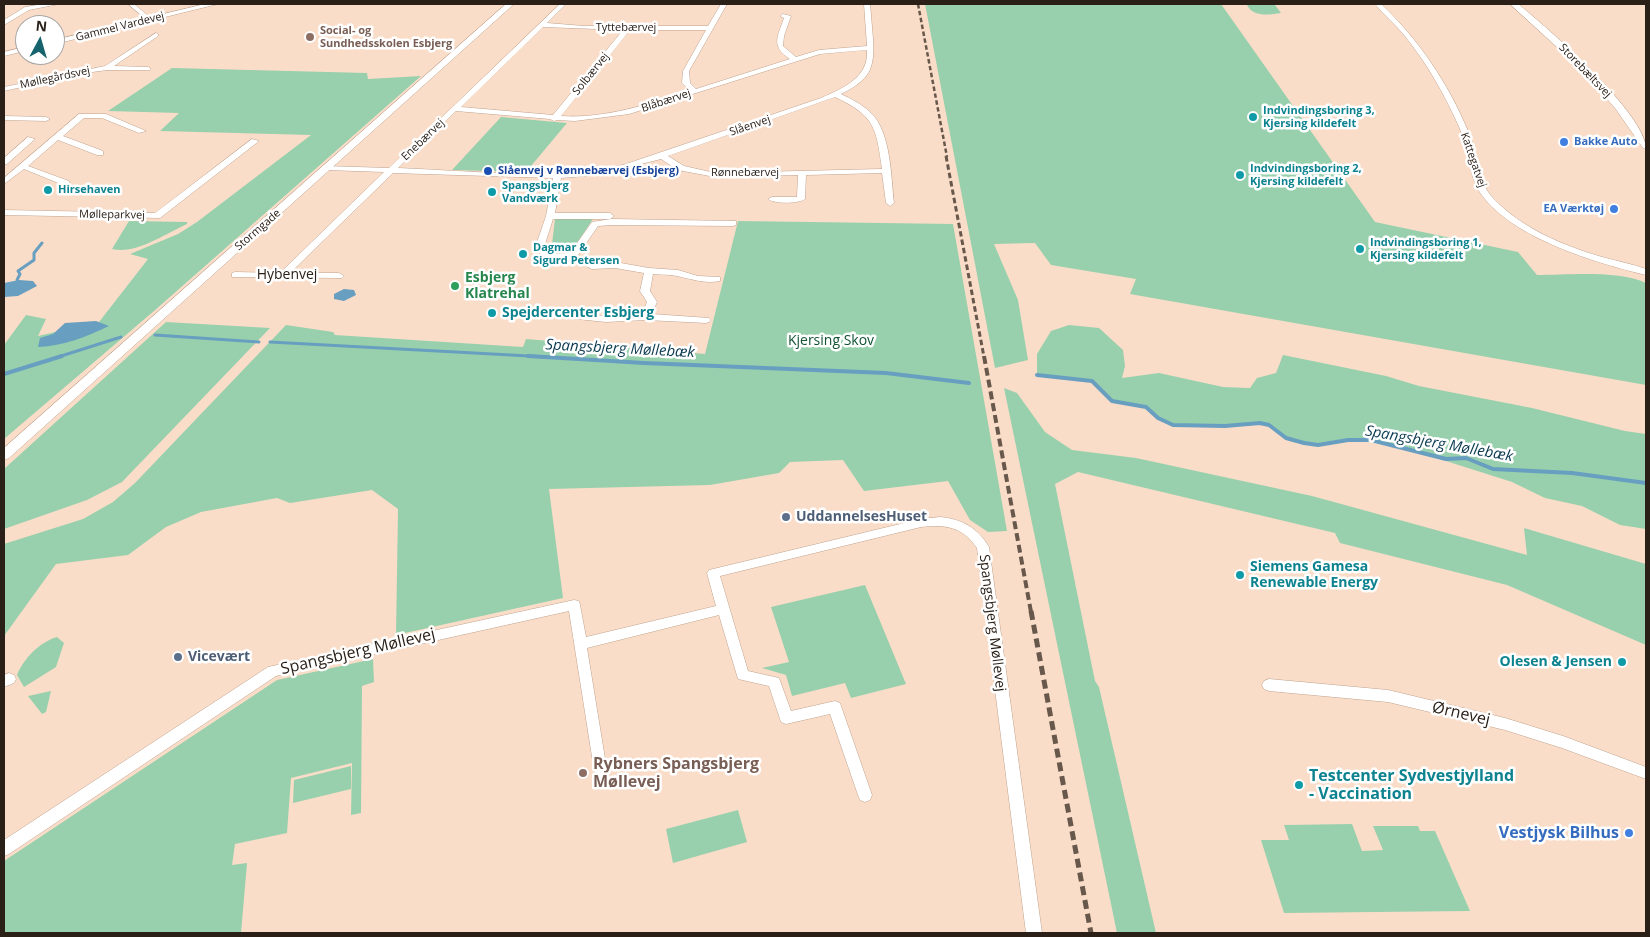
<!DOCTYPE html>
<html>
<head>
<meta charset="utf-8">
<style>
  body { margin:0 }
  #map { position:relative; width:1650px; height:937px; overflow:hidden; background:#faddc8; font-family:"Open Sans",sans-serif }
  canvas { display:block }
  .frame { position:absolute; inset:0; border:5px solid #2a2018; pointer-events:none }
  .north { position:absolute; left:15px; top:15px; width:50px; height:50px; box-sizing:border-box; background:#fff; border:1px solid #aaa6a3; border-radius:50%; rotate:6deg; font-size:14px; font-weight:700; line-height:20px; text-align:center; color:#2a2018 }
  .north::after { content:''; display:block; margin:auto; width:18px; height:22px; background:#16636d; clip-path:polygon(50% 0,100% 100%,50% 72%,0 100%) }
</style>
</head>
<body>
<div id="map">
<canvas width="1650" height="937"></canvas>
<div class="frame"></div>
<div class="north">N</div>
</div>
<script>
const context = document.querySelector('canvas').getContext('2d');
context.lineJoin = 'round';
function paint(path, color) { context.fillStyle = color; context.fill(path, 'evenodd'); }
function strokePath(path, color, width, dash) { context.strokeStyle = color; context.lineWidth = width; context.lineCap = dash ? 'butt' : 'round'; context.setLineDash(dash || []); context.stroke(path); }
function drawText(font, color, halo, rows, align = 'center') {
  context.font = font + ' "Open Sans",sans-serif'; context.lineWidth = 5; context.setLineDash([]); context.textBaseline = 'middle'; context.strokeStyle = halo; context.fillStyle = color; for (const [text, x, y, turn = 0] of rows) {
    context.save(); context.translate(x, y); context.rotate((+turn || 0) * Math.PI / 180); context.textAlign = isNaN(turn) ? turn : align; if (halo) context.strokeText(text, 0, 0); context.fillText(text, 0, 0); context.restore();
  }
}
const green = new Path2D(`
  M925,4H1221L1375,222L1518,252L1537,275C1567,275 1620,270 1646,283V385L1130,294L1136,279L1051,265L1035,243L994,244L1018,300L1028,360L995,368Z
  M1272,4L1275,5L1281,13C1268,15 1253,17 1247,5Z
  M172,68L367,73L368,79L421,76L154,311L4,439V345L26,315L46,319L38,336L99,322L148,259L130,254L178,234L197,222L311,135L160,131L179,113L108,111Z
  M501,117L567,123L526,172L452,170Z
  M555,219H593L570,254H556L557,247L552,244Z
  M129,221L187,222V224C165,234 135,255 112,249Z
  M738,221L953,224L1007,531L988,532L970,520L948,481L864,491L843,460L790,462L779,473L710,485L549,489L563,598L396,635L398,509L372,490L290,503L277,498L201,512L166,527L128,555L56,564L4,636V544L83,519L113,502L135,483L286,325L333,332L335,335L523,347L526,339L705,354Z
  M166,322L270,328L122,482L87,500L4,529V469Z
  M1069,325L1099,328L1123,350L1125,366L1122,378L1159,373L1223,387L1250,388L1257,378L1276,373L1283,355L1386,376L1419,386L1532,408L1625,431L1646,434V529L1620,525L1582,506L1545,498L1512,482L1424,454L1372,440H1348L1318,445L1286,438L1269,425L1260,423L1225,426L1173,425L1158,418L1146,407L1131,403L1112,401L1092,381L1037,375V354L1051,331Z
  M1004,388L1017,393L1045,432L1072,450L1136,458L1312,496L1527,555L1524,528L1646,564V645L1507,585L1340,543L1335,533L1078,472L1055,484L1095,681L1099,687L1156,933H1117Z
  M865,585L906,684L851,698L845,683L792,696L786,675L762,668L789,662L771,607Z
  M57,637L64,643L56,667L24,687L17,675C24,658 40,642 57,637Z
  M373,659L374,682L362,686L361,813L351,815L352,763L291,778L287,833L235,844L232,865L247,863L241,933H4V861L277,680Z
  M51,691L46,712L42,714L28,696Z
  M351,766V789L293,803L294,780Z
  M738,810L747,842L673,863L666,829Z
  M1352,824L1362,851L1383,850L1373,826H1418L1420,831H1435L1470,911L1284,913L1261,840H1289L1284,825Z`);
const water = new Path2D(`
  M19,280L33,281L37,286L18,296L4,297V283Z
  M344,289L354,290L356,295L344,301L334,299V294Z
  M96,321L109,326C86,337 64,346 38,347L40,338L53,334L65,323Z`);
const streamFar1 = new Path2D(`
  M17,280L20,274L18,271L34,260V253L42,243
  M155,335L259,342
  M270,342L548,357
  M58,357L121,337`);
const stream = new Path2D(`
  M528,356L644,363L886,373L969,383
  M4,374L62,356
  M1037,375L1092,381L1112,401L1146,407L1158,418L1173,425L1225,426L1260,423L1269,425L1286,438L1304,443L1318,445L1348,440H1371L1446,459L1466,458L1493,469L1572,473L1646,483`);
const minor = new Path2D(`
  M44,4H59L29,10L4,25V20L25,7Z
  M128,4H134L152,19L147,20Z
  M560,4H566L547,23L584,26H708L721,4H727L689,71L690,83L696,89L790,59C770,46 778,36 784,18L780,16L783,14L791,16L784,36L783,46L796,57L819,50L867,46L864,4H870C871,15 872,27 873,39C875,70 869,80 841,94C851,99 862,104 871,113C891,132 891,177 894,203L890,206L886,203L882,173L806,175L805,199C798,204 775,204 768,199L772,197H797L798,175L715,177L678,170L661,159L597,175L561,178L555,213H610L614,216L610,219H553L544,247L552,254L570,253L592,222L611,219L736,221V225L733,226L611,225L598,226L578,255L594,263L615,262L649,268L678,270L698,276L720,277V281C704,284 692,279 677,276C669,274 661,275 653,274L650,291L657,302L652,314L709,318L711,320L709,322L706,323L646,320L606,322L539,315L537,313L542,310L606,316L642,314L647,302L640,291L644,273L615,268L592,269L571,259H547L536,250L535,248L546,216L553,178L393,173L290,273H339L344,276L342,278L232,277V273L235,272L280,273L384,172L327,170H324V166L389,168ZM543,27L623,30L553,115L461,107ZM630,30H706L683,71L682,83L690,91C648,104 605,119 561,116ZM867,50C869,78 843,88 821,98L623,165C551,180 472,171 398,168L456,111L550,119L554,121L557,120L575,121L629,114L820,54ZM835,97C875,116 876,127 882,169L715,173L684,166L668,156Z
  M1375,4H1381C1419,40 1448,83 1468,131C1478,153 1476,180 1493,198C1521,228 1564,246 1602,257C1617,261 1632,264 1646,269V275C1596,263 1512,238 1481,194C1468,175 1469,150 1460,129C1445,95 1427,63 1404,35C1395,24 1384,15 1375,4Z
  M156,33L158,34V36L114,66L148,67L150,68V70H107L85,73L4,91V87L105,66Z
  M79,114H106L146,131L139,133L102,118H84L63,136L103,151V155H97L58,140L28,166L69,181V185H63L24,169L4,184V178Z
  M4,116L46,117L50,119L46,121L4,120Z
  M28,137L35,139L7,164H4V158Z
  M252,139L259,141L160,218L4,215V210L155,213Z
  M940,517C962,519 978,528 989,547L1042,933H1026L977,548C963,527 945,524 921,527L720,576L748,671L779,678L791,711L835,701L840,703L872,795L870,800L865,802L860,800L858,795L830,714L786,724L781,722L769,686L738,679L719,615L587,648L608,777L606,782L601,784L596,782L569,611L276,676L9,854L4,856V840L268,667L574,600L579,601L580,605L586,637L716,606L707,573L709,570L921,519Z
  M9,673L14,675L16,679L14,683L4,687V675Z
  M1269,679L1388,690L1505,718L1563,736L1646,767V779L1562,748L1505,730L1388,702L1269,691L1264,689L1262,685L1264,681Z`);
const tertiary = new Path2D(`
  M205,4H218L55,44V40Z
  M506,4H514L9,458L4,460V448Z
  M1510,4H1518C1547,27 1646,114 1646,149L1643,148L1615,108L1583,71Z
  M25,47V51L4,56V52Z`);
const railFar3 = new Path2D(`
  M918,4L947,157`);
const railFar2 = new Path2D(`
  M946,156L984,357`);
const railFar1 = new Path2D(`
  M984,356L1031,612`);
const rail = new Path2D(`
  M1031,611L1091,933`);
const markers = [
  [310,37,5,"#8d6e63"],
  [1253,117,5,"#0f9aa8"],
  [1564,142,5,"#3f7fe0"],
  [488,171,5,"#1a4fb4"],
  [1240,175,5,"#0f9aa8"],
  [48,190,5,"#0f9aa8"],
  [492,192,5,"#0f9aa8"],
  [1614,209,5,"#3f7fe0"],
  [1360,249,5,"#0f9aa8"],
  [523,254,5,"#0f9aa8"],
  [455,286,5,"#2e9e5b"],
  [492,313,5,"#0f9aa8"],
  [786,517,5,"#5c6f8a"],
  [1240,575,5,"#0f9aa8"],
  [178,657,5,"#5c6f8a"],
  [1622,662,5,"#0f9aa8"],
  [583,773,5,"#8d6e63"],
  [1299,785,5,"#0f9aa8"],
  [1629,833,5,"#3f7fe0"]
];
const farStreetnames = [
  ["Gammel Vardevej",120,27,-14],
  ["Tyttebærvej",626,28],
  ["Storebæltsvej",1585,71,46],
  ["Solbærvej",591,74,-51],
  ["Møllegårdsvej",55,78,-12],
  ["Blåbærvej",666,101,-18],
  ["Slåenvej",750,126,-19],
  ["Enebærvej",423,140,-44],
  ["Kattegatvej",1473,160,71],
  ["Rønnebærvej",745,173],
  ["Mølleparkvej",112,215,1],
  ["Stormgade",258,230,-41]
];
const farEducationnames = [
  ["Social- og",320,31],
  ["Sundhedsskolen Esbjerg",320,44]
];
const farCulturenames = [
  ["Indvindingsboring 3,",1263,111],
  ["Kjersing kildefelt",1263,124],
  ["Indvindingsboring 2,",1250,169],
  ["Kjersing kildefelt",1250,182],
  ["Spangsbjerg",502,186],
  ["Vandværk",502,199],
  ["Hirsehaven",58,190],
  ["Indvindingsboring 1,",1370,243],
  ["Kjersing kildefelt",1370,256],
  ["Dagmar &",533,248],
  ["Sigurd Petersen",533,261]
];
const farShopnames = [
  ["Bakke Auto",1574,142],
  ["EA Værktøj",1604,209,"right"]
];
const farTransitnames = [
  ["Slåenvej v Rønnebærvej (Esbjerg)",498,171]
];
const streetNames = [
  ["Hybenvej",287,275],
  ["Spangsbjerg Møllevej",992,623,83]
];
const leisureNames = [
  ["Esbjerg",465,278],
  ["Klatrehal",465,294]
];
const cultureNames = [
  ["Spejdercenter Esbjerg",502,313],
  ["Siemens Gamesa",1250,567],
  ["Renewable Energy",1250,583],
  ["Olesen & Jensen",1612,662,"right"]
];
const parkNames = [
  ["Kjersing Skov",831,341]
];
const serviceNames = [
  ["UddannelsesHuset",796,517],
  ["Vicevært",188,657]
];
const waterNames = [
  ["Spangsbjerg Møllebæk",620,349,3],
  ["Spangsbjerg Møllebæk",1439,444,10]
];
const nearStreetnames = [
  ["Spangsbjerg Møllevej",358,652,-13],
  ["Ørnevej",1461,714,13]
];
const nearEducationnames = [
  ["Rybners Spangsbjerg",593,764],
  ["Møllevej",593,782]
];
const nearCulturenames = [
  ["Testcenter Sydvestjylland",1309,776],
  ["- Vaccination",1309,794]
];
const nearShopnames = [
  ["Vestjysk Bilhus",1619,833]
];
paint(green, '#98d0ad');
paint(water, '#689fc0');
strokePath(streamFar1, '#689fc0', 3);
strokePath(stream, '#689fc0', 4);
strokePath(minor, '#bfa38f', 1);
strokePath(tertiary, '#bfa38f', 1);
paint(minor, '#fff');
paint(tertiary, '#fff');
strokePath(railFar3, '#68584c', 2.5, [4.5, 2.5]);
strokePath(railFar2, '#68584c', 3, [5.5, 3]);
strokePath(railFar1, '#68584c', 4, [8, 4]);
strokePath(rail, '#68584c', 5, [9, 5]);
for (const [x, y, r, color] of markers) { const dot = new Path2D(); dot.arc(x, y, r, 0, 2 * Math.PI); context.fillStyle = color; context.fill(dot); strokePath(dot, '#fff', 2); }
drawText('11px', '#2a2018', '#fff', farStreetnames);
drawText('bold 11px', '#785e54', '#fff', farEducationnames, 'left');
drawText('bold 11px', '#0d838f', '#fff', farCulturenames, 'left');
drawText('bold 11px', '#366cbe', '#fff', farShopnames, 'left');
drawText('bold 11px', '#164399', '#fff', farTransitnames, 'left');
drawText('14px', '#2a2018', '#fff', streetNames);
drawText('bold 14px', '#27864d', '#fff', leisureNames, 'left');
drawText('bold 14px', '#0d838f', '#fff', cultureNames, 'left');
drawText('14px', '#115332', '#fff', parkNames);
drawText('bold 14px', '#4e5e75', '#fff', serviceNames, 'left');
drawText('italic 15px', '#0a3951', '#fff', waterNames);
drawText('16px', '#2a2018', '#fff', nearStreetnames);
drawText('bold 16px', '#785e54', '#fff', nearEducationnames, 'left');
drawText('bold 16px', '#0d838f', '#fff', nearCulturenames, 'left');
drawText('bold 16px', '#366cbe', '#fff', nearShopnames, 'right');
</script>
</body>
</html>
